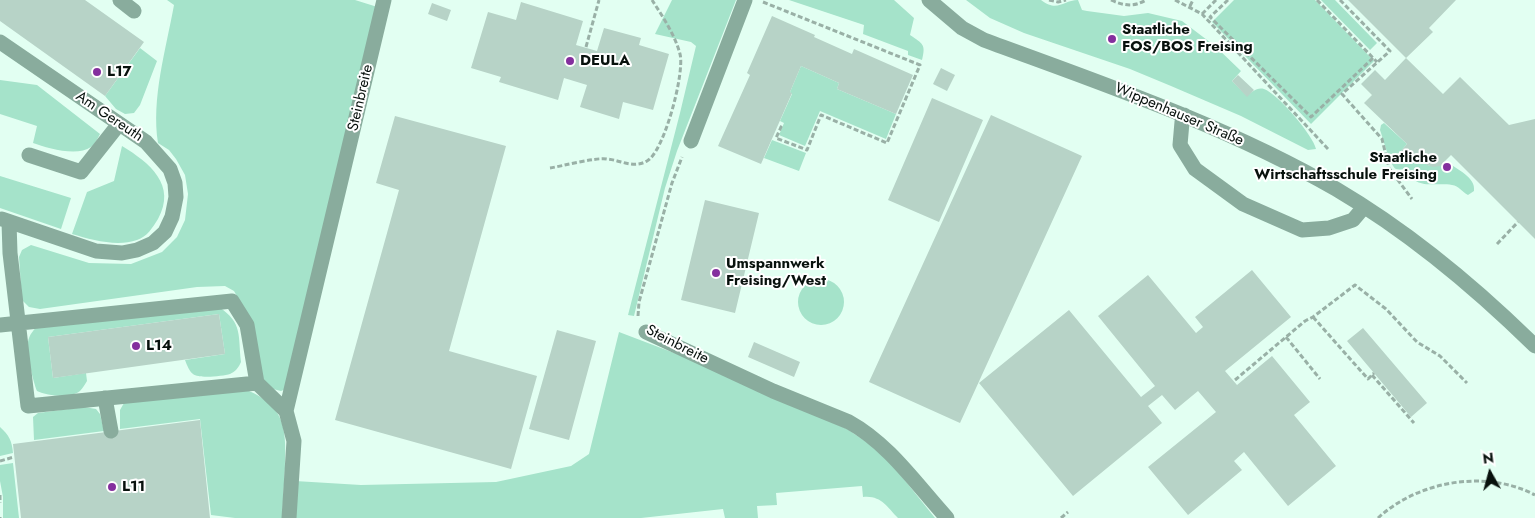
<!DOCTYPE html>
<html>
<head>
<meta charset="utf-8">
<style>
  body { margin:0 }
  #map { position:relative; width:1535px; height:518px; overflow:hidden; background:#e2fff2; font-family:Jost,sans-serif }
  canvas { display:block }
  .north { position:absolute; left:1465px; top:448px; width:50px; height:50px; -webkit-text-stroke:4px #fff; paint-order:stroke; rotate:353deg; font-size:14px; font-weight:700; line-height:20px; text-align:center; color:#08110d }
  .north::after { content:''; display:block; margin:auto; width:18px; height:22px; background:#08110d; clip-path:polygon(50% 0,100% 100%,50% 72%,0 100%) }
</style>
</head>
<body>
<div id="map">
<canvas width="1535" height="518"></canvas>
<div class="north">N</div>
</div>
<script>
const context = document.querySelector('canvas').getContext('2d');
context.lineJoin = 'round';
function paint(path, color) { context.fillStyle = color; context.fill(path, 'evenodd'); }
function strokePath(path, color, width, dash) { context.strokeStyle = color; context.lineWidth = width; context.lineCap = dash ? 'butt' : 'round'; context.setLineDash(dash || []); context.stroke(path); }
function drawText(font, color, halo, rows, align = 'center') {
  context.font = font + ' Jost,sans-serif'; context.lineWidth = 4; context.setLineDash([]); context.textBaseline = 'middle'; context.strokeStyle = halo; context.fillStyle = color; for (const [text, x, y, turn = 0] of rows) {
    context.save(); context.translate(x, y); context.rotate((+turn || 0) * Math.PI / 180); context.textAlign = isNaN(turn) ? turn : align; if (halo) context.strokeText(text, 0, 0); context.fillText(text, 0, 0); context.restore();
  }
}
const green = new Path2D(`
  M167,0H355L387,10L291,387L281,391L273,389L263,380L243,307L234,291L225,286L197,287L40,309L29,307L22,300L19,257L22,250L31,245L89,263L131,264L162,252L177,237L185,220L188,194L185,175L176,159L169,150L158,143C151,99 166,49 174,5Z
  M672,0H736L677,151L665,188L634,316L628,315L680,113L696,46L691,42L655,34Z
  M789,0H894L914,18L910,35C923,44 926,44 922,60L908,55V51L863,34L864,25Z
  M966,0H1041C1058,13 1063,0 1078,0L1082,10L1087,11L1124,16L1148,13L1182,21L1215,46L1241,71L1232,81L1247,96C1252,92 1257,87 1264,89C1278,94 1313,135 1316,149L1308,150L1241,116L1171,86L1130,69L1024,33L990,18Z
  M1234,0H1315L1374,61L1311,124L1212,22Z
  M1321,0H1335L1377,43L1370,50Z
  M140,48L157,61L140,105L134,113L125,114L116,109L105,96Z
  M801,66L839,83L837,89L896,114L886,139L820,111L805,146L779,135L784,123L780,121L792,94L790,92Z
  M0,80L37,85L100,134C98,138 95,144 91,147C77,157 47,148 33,143L37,126L0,114Z
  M1384,123L1407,144L1400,152L1401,160L1411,159L1416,154C1431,170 1429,167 1448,162C1457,170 1476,177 1474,191L1468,195C1462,192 1459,186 1452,185C1436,182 1411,191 1409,168C1405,169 1400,170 1396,169C1390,166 1383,138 1380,130L1381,125Z
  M772,140L806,153L799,171L764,158Z
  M122,146C150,163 177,185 158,219C153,227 147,237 137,240C117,247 92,240 72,234L87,192L114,181Z
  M0,176L71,198L61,229L0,208Z
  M798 302a23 23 0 1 1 46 0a23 23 0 1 1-46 0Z
  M219,307C243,323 238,336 241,362C239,367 235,372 230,374C223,376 199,379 193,374C189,371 187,365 185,360L225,354L219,314L48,337L53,378L86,373L87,381C85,384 83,388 80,391C70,399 48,396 37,391C33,381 26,352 28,342C29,335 34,329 39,325Z
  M619,332L690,359L847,429L868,443L891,463L935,518H898C887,507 881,495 863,497L862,486L776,493L777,505L757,506L758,518H725L723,509L641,518H294L295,481L361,485L496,482L571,466L589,454Z
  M239,387C284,403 287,424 285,468C284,485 283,501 282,518H235L211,515L200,419L120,429V410L124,403Z
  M84,407L96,409L100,414L104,431L34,440L33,417L38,413Z
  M0,427C9,435 12,441 13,453L0,456Z
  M13,463L19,518H3V497L0,481V465Z`);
const building = new Path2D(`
  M0,0H85L144,42L105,96L0,21Z
  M1348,0H1456L1429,28L1433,32L1406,58Z
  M521,2L583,21L576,45L597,51L604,28L641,38L639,45L669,54L653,110L623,102L619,119L580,107L587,85L564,78L558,100L499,82L501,77L471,68L488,12L516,20Z
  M432,3L451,10L447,21L428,14Z
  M772,16L815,35L814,37L852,54L854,49L913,75L896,114L837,89L839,83L801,66L790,92L792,93L761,164L718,146L750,75L747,73Z
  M1406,58L1443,94L1460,77L1509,125L1535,119V239L1451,155L1440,166L1433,167L1427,165L1416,154L1411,159L1401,160L1400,152L1407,144L1364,103L1372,95L1361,84L1375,70L1385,80Z
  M941,68L955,75L947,91L933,84Z
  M1238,75L1254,90L1247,97L1232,81Z
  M932,98L983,120L939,222L888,200Z
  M991,115L1082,156L960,423L869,382Z
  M395,116L506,146L449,351L537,376L511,469L335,420L399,190L376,183Z
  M705,200L759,213L735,313L681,300Z
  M1252,270L1291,317L1225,371L1237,385L1272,356L1310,402L1294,415L1336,466L1288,506L1244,452L1234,461L1242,470L1188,515L1148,467L1216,412L1198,391L1175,410L1162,395L1148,406L1162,423L1073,496L979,383L1069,310L1141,397L1155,386L1098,316L1148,275L1196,333L1203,327L1195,317Z
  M219,314L225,354L53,378L48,337Z
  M1363,328L1427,403L1411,417L1347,341Z
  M557,330L596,341L569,440L529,429Z
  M754,342L800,362L794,377L748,357Z
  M200,420L210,518H21L13,444Z`);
const path = new Path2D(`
  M1049,0L1058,2L1066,0
  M1111,0C1124,6 1134,7 1146,0
  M1175,0L1202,14L1329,150
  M1228,0L1210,17L1311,117L1373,58
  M1317,0L1377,62
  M1340,0L1390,51L1342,94L1382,139L1389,168L1412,199
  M763,2L920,65L887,143L821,115L807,150L776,138L781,127L778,126
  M1190,6L1193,0
  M1202,14L1216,0
  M586,47L599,0
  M550,168C563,166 596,157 607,159C621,160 633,169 647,161C664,152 685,73 680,54C675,35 663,17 652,0
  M1497,244L1518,222
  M638,316L639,302L672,183L682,157
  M1313,317L1368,379L1374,373
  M1286,337L1320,379
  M1372,375L1414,423
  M1235,380L1305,321L1313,317L1355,285L1386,309L1417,342L1440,356L1467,383
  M0,461L14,457
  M0,495V503
  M0,517V518
  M1061,518L1068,512
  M1378,518C1418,481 1486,469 1535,495`);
const minor = new Path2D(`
  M120,0L134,11
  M929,0L962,28L984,40C1103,84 1225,125 1336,189C1409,232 1475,287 1535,346
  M0,42L146,142L170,169L175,183L176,197L172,217L165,232L153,243L137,250L122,253L96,251L2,219
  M1184,115L1182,122L1180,145L1195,169L1243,204L1302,230L1329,228L1353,220L1364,207
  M691,141L745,0
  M29,155L81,172L119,124
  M9,222L10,253L28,406L257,383L286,411
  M0,325L232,301L247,325L257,383
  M646,332L773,391L849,422C889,444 916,484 947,518
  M105,398L111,431
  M289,518L294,441L286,411L384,0`);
const markers = [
  [1112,39,5,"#842f9e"],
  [570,61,5,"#842f9e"],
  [97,72,5,"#842f9e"],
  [1447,167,5,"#842f9e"],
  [716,273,5,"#842f9e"],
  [136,346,5,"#842f9e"],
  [112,487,5,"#842f9e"]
];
const poiNames = [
  ["Staatliche",1122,30],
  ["FOS/BOS Freising",1122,47],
  ["DEULA",580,61],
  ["L17",107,72],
  ["Staatliche",1437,158,"right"],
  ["Wirtschaftsschule Freising",1437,175,"right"],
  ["Umspannwerk",726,264],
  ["Freising/West",726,281],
  ["L14",146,346],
  ["L11",122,487]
];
const streetNames = [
  ["Steinbreite",361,98,-77],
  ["Wippenhauser Straße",1179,115,23],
  ["Am Gereuth",109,117,34],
  ["Steinbreite",677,345,27]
];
paint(green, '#a5e3ca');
paint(building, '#b7d3c7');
strokePath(path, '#99b0a6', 3, [5, 2.5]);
strokePath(minor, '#89ac9d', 15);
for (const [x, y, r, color] of markers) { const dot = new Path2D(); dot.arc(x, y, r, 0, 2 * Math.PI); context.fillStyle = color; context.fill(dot); strokePath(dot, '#fff', 2); }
drawText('bold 15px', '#08110d', '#fff', poiNames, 'left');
drawText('15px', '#08110d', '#fff', streetNames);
</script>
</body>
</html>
